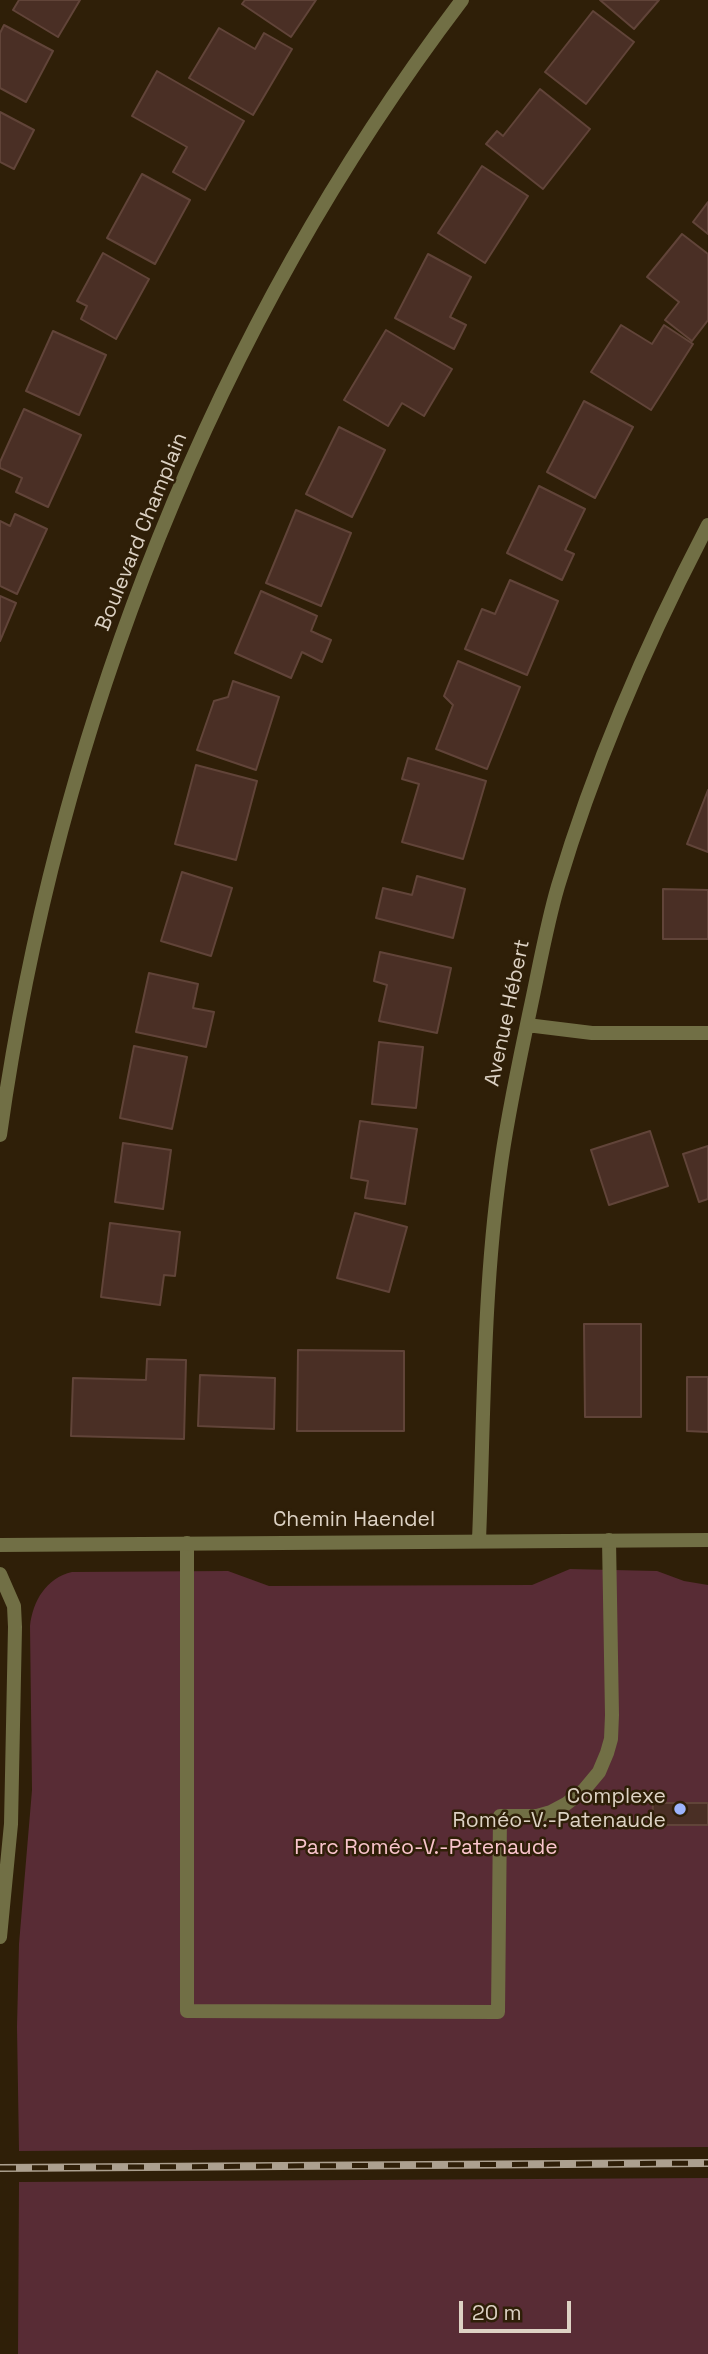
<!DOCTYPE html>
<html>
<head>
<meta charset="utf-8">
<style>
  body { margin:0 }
  #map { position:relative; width:708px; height:2354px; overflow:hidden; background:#2f1f08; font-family:"Space Grotesk",sans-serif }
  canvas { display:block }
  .scale { position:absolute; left:459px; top:2301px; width:112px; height:32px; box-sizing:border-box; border:4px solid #ddd2c4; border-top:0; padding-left:9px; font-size:21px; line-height:24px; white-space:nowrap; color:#ddd2c4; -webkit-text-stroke:5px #2f1f08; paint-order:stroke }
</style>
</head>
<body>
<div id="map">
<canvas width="708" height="2354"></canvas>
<div class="scale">20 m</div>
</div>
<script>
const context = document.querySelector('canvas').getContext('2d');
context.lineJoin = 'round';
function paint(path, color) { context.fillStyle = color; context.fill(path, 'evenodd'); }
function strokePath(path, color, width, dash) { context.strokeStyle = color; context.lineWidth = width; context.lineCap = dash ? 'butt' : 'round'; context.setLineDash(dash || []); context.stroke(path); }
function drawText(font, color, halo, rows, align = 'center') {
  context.font = font + ' "Space Grotesk",sans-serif'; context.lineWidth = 5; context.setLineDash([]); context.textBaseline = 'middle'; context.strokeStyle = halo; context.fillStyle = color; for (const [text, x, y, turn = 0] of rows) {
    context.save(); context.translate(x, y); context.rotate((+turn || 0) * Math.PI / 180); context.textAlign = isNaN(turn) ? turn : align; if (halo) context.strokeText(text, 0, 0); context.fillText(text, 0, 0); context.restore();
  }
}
const green = new Path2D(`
  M570,1569L657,1571L684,1581L708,1585V2147L19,2151L17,2027L19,1944L32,1790L30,1626C33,1601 46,1578 72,1572L228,1571L269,1586L532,1585Z
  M708,2178V2354H18L19,2182Z`);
const building = new Path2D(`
  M19,0H80L58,37L13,10Z
  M245,0H316L291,37L242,4Z
  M600,0H659L634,29Z
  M593,11L634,42L586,104L545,72Z
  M4,25L53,51L26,102L0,88V33Z
  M219,28L255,49L264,33L292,49L253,115L189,78Z
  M157,71L244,121L205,190L173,172L187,147L132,116Z
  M540,89L590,129L543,189L486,144L497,131L503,136Z
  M0,112L34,130L14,169L0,162Z
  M482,166L528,196L485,263L438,233Z
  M142,174L190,200L155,264L107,238Z
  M708,202V234L693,222Z
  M682,234L708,254V320L692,341L665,320L679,302L647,277Z
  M103,253L149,279L116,339L81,319L87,306L77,301Z
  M428,254L471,277L450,317L466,325L454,349L395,318Z
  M621,325L652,344L664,325L693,344L651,410L591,372Z
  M386,330L452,369L424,416L402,403L388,426L344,400Z
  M53,331L106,355L79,415L26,391Z
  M584,401L633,427L595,498L547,472Z
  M24,409L81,435L48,507L16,492L22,478L0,468V462Z
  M339,427L385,450L352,517L306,494Z
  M539,486L585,509L565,550L574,554L562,580L507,553Z
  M296,510L351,533L321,606L266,583Z
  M15,514L47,529L17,594L0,586V521L10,526Z
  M510,580L558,601L527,675L465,649L482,609L495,614Z
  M261,591L317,616L311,631L331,640L322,662L302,652L291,678L235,653Z
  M0,596L16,603L0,641Z
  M458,661L520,687L487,769L436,749L453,705L444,696Z
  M233,681L279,697L256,770L197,750L214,701L228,697Z
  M408,758L486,781L463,859L402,842L419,784L402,779Z
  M196,765L257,781L236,860L175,844Z
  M708,790V852L687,844Z
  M182,872L232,888L211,956L161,941Z
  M417,876L465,889L453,938L376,918L383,888L412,895Z
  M663,889L708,890V939H663Z
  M380,952L451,968L437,1033L379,1021L387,985L374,981Z
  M149,973L198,984L193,1008L214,1012L206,1047L136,1032Z
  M379,1042L423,1047L416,1108L372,1104Z
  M134,1046L187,1057L172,1129L120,1118Z
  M360,1121L417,1129L405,1204L365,1198L368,1181L351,1178Z
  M650,1131L668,1186L609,1205L591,1150Z
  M123,1143L171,1150L163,1209L115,1202Z
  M708,1146V1199L699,1202L683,1154Z
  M355,1213L407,1227L389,1292L337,1278Z
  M110,1223L180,1232L175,1276L164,1275L160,1305L101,1297Z
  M584,1324H641V1417H585Z
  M298,1350L404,1351V1431H297Z
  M147,1359L186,1360L184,1439L71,1436L73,1378L146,1380Z
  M200,1375L275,1378L274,1429L198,1426Z
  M687,1377H708V1432L687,1431Z
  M653,1803H708V1825H652Z`);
const service = new Path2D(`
  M187,1543V2011L498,2012L500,1816H537L551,1812L566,1804L584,1790L599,1772L607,1753L611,1739L612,1715L609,1540`);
const minor = new Path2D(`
  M527,1025L592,1033H708
  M0,1135C57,728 212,329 462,0
  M479,1540C484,1417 483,1293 500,1171C507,1117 519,1063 530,1010C539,969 546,927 558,886C595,762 648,640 708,525
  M0,1545L708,1540
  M0,1574L14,1606L15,1627L11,1824L0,1937`);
const rail = new Path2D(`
  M0,2168L708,2163`);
const markers = [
  [680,1809,7,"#9db4fd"]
];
const streetNames = [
  ["Boulevard Champlain",142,532,-68],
  ["Avenue Hébert",508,1013,-78],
  ["Chemin Haendel",354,1520]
];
const poiNames = [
  ["Complexe",666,1797],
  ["Roméo-V.-Patenaude",666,1821]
];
const parkNames = [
  ["Parc Roméo-V.-Patenaude",426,1848]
];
paint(green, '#582c35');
paint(building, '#4a2f25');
strokePath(building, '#614439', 2);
strokePath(service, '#716f45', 14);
strokePath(minor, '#716f45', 14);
strokePath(rail, '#aca08f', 8);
strokePath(rail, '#2f1f08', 5, [16]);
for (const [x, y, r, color] of markers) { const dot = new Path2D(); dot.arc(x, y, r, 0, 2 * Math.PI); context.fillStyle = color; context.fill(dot); strokePath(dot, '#2f1f08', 2.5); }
drawText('21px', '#ddd2c4', '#2f1f08', streetNames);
drawText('21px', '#ddd2c4', '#2f1f08', poiNames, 'right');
drawText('21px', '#fac5cd', '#2f1f08', parkNames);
</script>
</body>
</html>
